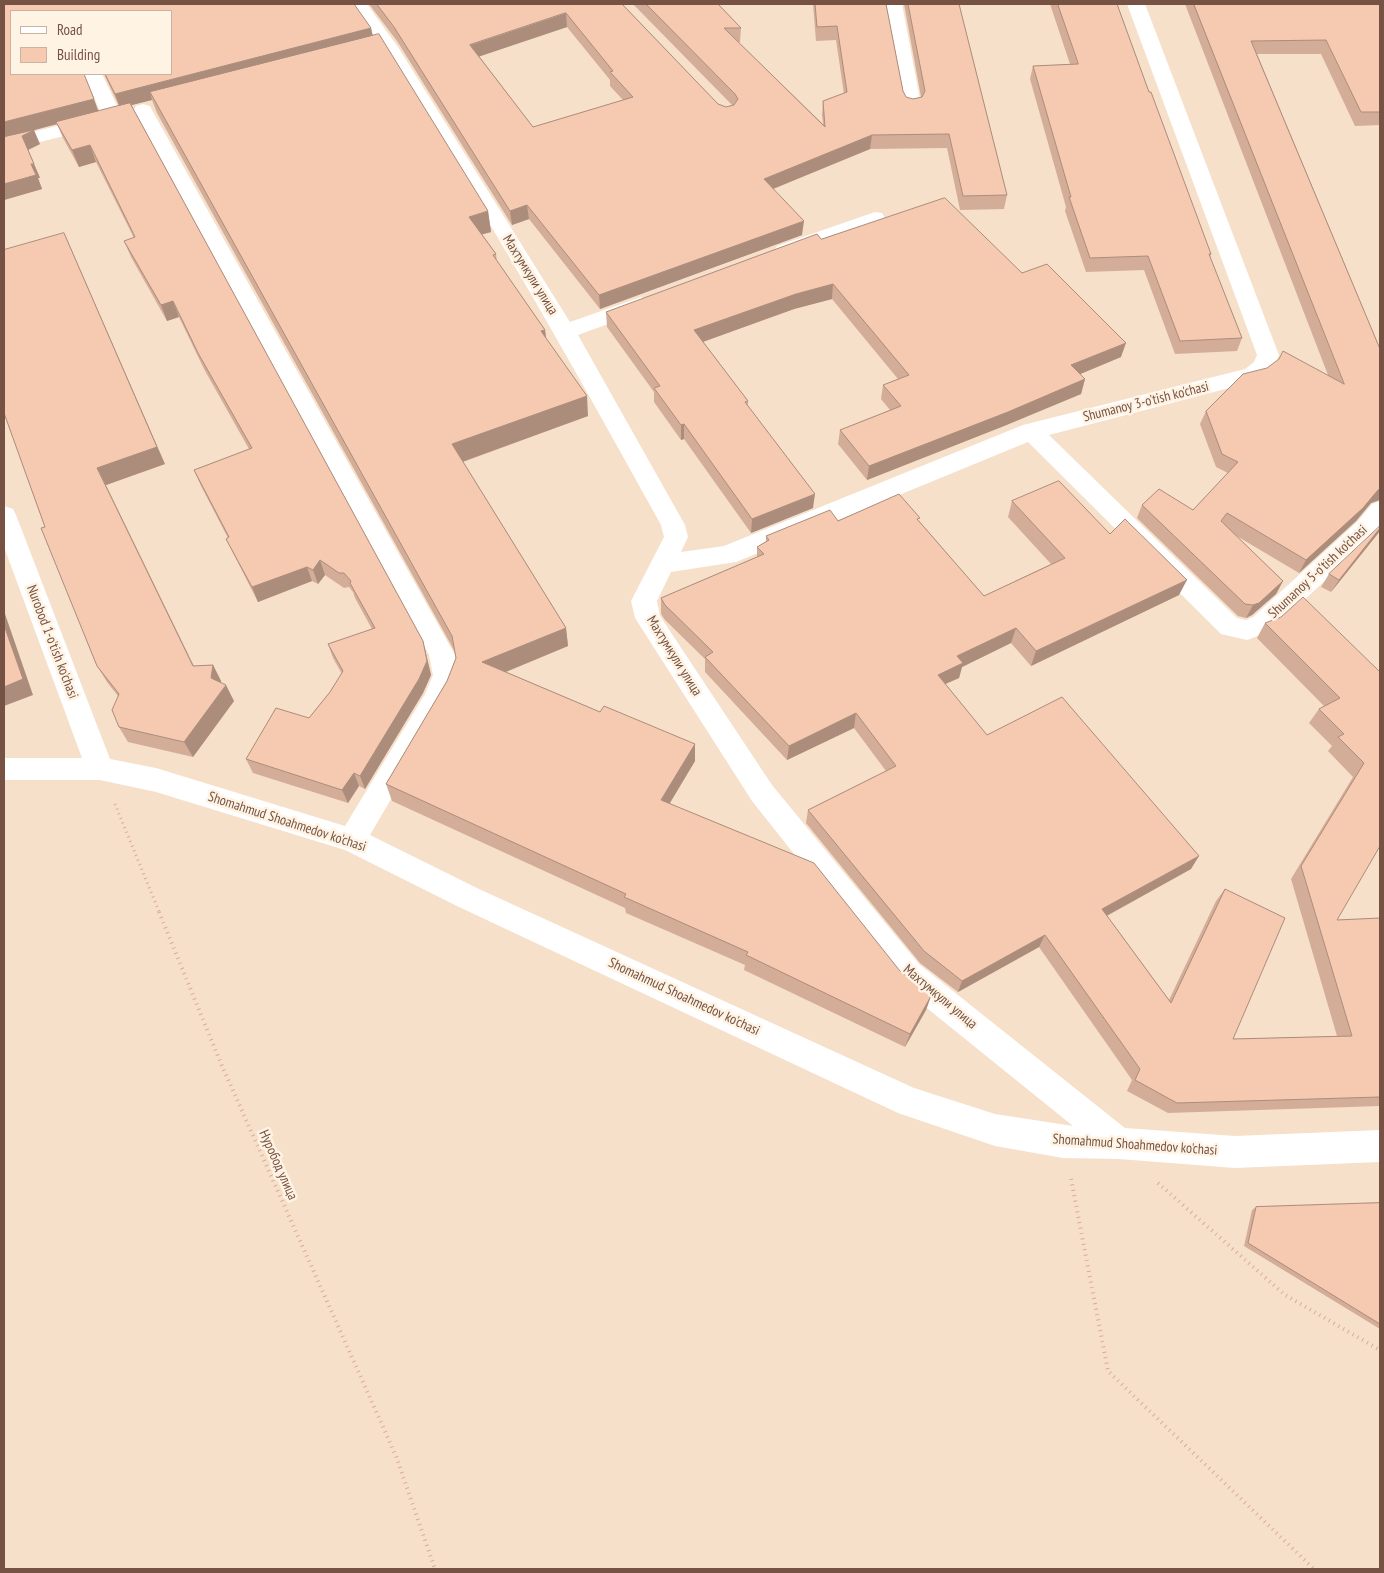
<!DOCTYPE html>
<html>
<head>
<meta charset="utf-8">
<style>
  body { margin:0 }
  #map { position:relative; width:1384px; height:1573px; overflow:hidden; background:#feefdc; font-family:"PT Sans Narrow",sans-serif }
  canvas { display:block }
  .frame { position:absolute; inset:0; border:5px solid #755243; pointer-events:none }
  .legend { position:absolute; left:10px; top:10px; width:162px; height:65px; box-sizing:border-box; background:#fff3e4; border:1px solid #c8b3a4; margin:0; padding:6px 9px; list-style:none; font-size:15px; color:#755243 }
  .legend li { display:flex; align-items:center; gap:10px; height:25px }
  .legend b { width:25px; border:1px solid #c8b3a4 }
</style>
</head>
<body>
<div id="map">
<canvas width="1384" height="1573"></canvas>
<div class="frame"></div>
<ul class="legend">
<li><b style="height:6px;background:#fff"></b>Road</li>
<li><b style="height:14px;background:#f6c9b1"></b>Building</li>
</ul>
</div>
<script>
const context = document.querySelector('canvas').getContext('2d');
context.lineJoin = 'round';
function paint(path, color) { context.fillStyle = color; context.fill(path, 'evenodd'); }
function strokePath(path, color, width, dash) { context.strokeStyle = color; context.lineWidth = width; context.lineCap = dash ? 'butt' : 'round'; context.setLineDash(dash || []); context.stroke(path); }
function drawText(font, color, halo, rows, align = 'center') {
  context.font = font + ' "PT Sans Narrow",sans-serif'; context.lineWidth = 5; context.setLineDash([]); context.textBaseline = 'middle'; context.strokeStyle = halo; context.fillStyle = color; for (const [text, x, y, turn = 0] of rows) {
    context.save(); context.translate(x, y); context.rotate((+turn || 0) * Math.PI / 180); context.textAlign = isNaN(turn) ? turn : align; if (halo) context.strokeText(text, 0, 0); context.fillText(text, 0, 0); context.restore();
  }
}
const residential = new Path2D(`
  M4,4H1380V1569H4ZM11,11H171V74H11Z`);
const pathFar1 = new Path2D(`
  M115,804L160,914`);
const path = new Path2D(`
  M159,912L222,1066L396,1456L435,1569
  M1071,1179L1108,1371L1314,1569
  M1158,1183L1285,1295L1380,1350`);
const minor = new Path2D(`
  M349,4H367L398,47L570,322L641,297L649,299L652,304L649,309L578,335L685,525L688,537L681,552L724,546L1023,425L1245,369L1254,362L1257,355L1127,4H1145L1279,355L1272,371L1260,380L1049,435L1237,618L1246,620L1253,617L1357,522L1372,504L1380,501V527L1375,534L1271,631L1247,640L1221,634L1028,442L736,562L671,572L657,601L660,616L772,785L919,964L1125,1128L1235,1136L1380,1130V1162L1235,1168L1119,1159L1063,1158L995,1146L898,1113L459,907L345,850L156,792L100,780H4V758H82L4,547V506L13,509L16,515L110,759L156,768L345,826L425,694L433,675L429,655L134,110L136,106L143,104L150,106L152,110L455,655L459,675L450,698L370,835L479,889L914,1088L995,1114L1073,1126L897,984L752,801L635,618L631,601L664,537L661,525C563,348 464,170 349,4Z
  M884,4H902L921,105L919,109L912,111L905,109L903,105Z
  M84,74H102L123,118L120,122L113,124L106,122L104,126L4,151V139L97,116L103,118Z
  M875,212L882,213L885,218L882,223L784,258L777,256L774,251L777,246Z`);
const wall = new Path2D(`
  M4,4L371,28L373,36L488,211L491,232L482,234L496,254L497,261L545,330L546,338L588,416L463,462L566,628L568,646L506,672L600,712L695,744V761L670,803L900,971L931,996L926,1010L905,1047L744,970L745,965L626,913L625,908L392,801L386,784L447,681L456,658L455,652L157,113L152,100L131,105L423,641L431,675L423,693L365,789L359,786L348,803L253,773L246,759L309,718L330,692L342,674L333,658L328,644L372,629L355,598L353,592L349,587L344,588L325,575L318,584L312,581L258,602L233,553L226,539L228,538L201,486L194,470L249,449L204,369L179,317L167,321L131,257L124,241L134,238L96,162L79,167L63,138L57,124L26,132L40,144L28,150L40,178H38L42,189L4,200ZM11,11L171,74H104L119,106L99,111Z
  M369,4H622L718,104L726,107L732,105L633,4H718L741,28L740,42H738L823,124L822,115L823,101L844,94L836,40L816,41L813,4H886L903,91L906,97L913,99L921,97L904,4H962H959L1007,195L1004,209L960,210L947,148L870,149L773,189L802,235L600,309L529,219L512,225L397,41ZM567,27L610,80V86L623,100L533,127L479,56Z
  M1050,4H1117L1149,92L1211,254L1210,258L1242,338L1237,351L1175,354L1144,270L1086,272L1065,211L1066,207L1030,79L1033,66L1070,64Z
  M1185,4H1380V125L1355,126L1321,54H1257L1380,349V500L1371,503L1356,521L1299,573L1235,535L1283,581L1276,594L1252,615L1246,618L1238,616L1137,518L1142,505L1193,510L1228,473L1216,467L1200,424L1206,411L1328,375Z
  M821,239L1022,273L1121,357L1080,374L1085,379L1081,394L1004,426L867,480L838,444L840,430L890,410L881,399L883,385L898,379L832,299L794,309L703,342L748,401V406L813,508L751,533L684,439L681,440L654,402V392L607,327L606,312Z
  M4,413L165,464L106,485L194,666L213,665L221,681V683L234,701L193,757L128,742L119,727L118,696L107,682L97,666L45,527Z
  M1012,501L1110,534L1179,595L1031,666L1011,643L962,667L959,678L945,684L987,735L1191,869L1107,916L1169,1000L1216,901L1225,889L1233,1039L1337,1036L1291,879L1353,777L1328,751L1332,746L1309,723L1319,709L1324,706L1257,638L1265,623L1380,672L1337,920L1380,918V1106L1168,1113L1127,1091L1132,1080L1039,947L958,992L920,963L806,823L808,810L886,771L854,728L787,760L705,672V659L665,620L661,614V598L757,557V547L766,542V536L838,521H919L984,596L1051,564L1008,517Z
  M1380,528V531L1331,592L1321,587L1329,574Z
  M1380,1203V1329L1244,1246L1252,1210L1256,1207Z`);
const shadedWall = new Path2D(`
  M566,13L567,27L472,59L470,45Z
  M371,28L374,42L150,92L152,100L120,108L115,94Z
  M94,99L99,113L4,138V122Z
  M34,130L40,144L28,150L40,178H38L42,189L4,200V184L22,136Z
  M872,135L870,149L763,193L764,179Z
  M90,145L96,162L79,167L72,150Z
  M527,205L529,219L512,225L510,211Z
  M488,211L491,232L473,237L469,217Z
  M804,221L802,235L600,309L599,295Z
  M64,233L165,464L106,485L97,468Z
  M833,284L832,299L794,309L694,345V330L796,294Z
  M173,301L179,317L167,321L161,305Z
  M545,330L548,350L541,331Z
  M1126,343L1121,357L1066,380L1071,365Z
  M1085,379L1081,394L1004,426L867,480L869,466Z
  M587,396L588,416L456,464L452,444Z
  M684,424V439L681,440V425Z
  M1380,489V500L1371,503L1356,521L1299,573L1306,560L1378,490Z
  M815,494L813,508L751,533L752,519Z
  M1380,528V531L1331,592L1339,580Z
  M320,560L325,575L318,584L313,570Z
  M307,567L312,581L258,602L252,587Z
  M1187,580L1179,595L1031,666L1036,651Z
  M1283,581L1276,594L1252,615L1246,618L1253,605Z
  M4,611L33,695L4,706Z
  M566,628L568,646L486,680L482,662Z
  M1016,628L1011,643L962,667L959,678L934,689L938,675L957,656Z
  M423,641L431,675L423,693L365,789L360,776Z
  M213,665L221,681L218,694L211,678Z
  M226,685L234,701L193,757L184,742Z
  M856,713L854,728L787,760L789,746Z
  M695,744V761L662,816L661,800Z
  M354,773L359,786L348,803L342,790Z
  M1199,856L1191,869L1095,922L1102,909Z
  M1045,935L1039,947L958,992L962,981Z
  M931,996L926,1010L905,1047L910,1034Z`);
const building = new Path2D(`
  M4,4H354L371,28L115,94L105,74H171V11H11V74H84L94,99L4,122Z
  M377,4H622L718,104L726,107L734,105L738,99L735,94L646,4H718L741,28H724L825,127L823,101L847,92L837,26L817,27L815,4H886L903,91L906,97L913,99L922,97L925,91L908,4H959L1007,195L963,196L949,134L872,135L764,179L804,221L599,295L527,205L510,211L394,27ZM566,13L613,71L610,72L633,97L533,127L470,45Z
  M1058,4H1117L1149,92H1151L1211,254H1209L1242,338L1180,341L1148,256L1090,258L1069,197H1071L1033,66L1078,64Z
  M1194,4H1380V112H1361L1326,40L1251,41L1380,349V489L1378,490L1363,508L1306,560L1227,513L1221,521L1283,581L1259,603L1253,605L1245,604L1142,505L1159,489L1193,510L1238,462L1222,454L1206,411L1243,374L1267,368L1279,359L1283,351L1344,384Z
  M379,34L488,211L469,217L496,254L493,255L545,330L541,331L587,396L452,444L566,628L482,662L600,712L604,706L695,744L661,800L814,863L900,971L931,996L910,1034L746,955L748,952L624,897L626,894L386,784L447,681L456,658L452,636L150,92Z
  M130,103L423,641L427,661L419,679L360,776L354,773L342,790L246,759L276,708L309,718L330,692L343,671L328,644L375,628L350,583L351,581L344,573H339L320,560L313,570L307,567L252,587L226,539L229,537L194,470L252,448L198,353L173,301L161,305L124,241L135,237L90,145L72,150L56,122Z
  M34,130L22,136L34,164H31L36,175L4,184V137Z
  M945,198L1022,273L1047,264L1126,343L1071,365L1085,379L1008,412L869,466L840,430L901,406L883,385L909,375L833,284L796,294L694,330L748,401L745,402L815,494L752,519L684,424L681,425L654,388L660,386L606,312L817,234L821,239Z
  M64,233L157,447L97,468L193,666L213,665L211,678L226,685L184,742L119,727L112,710L119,694L97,666L41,528L45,527L4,413V250Z
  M1059,481L1110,534L1125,519L1187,580L1036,651L1016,628L957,656L963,663L938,675L987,735L1062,697L1199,856L1102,909L1171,1003L1225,889L1285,918L1233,1039L1352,1036L1301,866L1364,763L1338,737L1344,734L1319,709L1340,698L1265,623L1281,617L1303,597L1380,672V846L1337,920L1380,918V1097L1177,1103L1135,1080L1140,1069L1045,935L962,981L924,951L808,810L896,766L856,713L789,746L705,657L713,652L665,605L661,598L764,554L757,547L769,540L766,536L830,510L838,521L899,494L920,518L917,519L984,596L1065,558L1012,501Z
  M1380,526V528L1339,580L1329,574Z
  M4,625L23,679L4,687Z
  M1380,1203V1324L1248,1243L1256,1207Z`);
const streetNames = [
  ["Махтумкули улица",530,275,58],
  ["Shumanoy 3-o'tish ko'chasi",1146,402,-14],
  ["Shumanoy 5-o'tish ko'chasi",1318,572,-43],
  ["Nurobod 1-o'tish ko'chasi",52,642,69],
  ["Махтумкули улица",674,656,58],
  ["Shomahmud Shoahmedov ko'chasi",287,822,18],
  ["Shomahmud Shoahmedov ko'chasi",684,997,25],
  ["Махтумкули улица",940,997,40],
  ["Shomahmud Shoahmedov ko'chasi",1135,1145,4],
  ["Нуробод улица",278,1165,66]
];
paint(residential, '#f6e0ca');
strokePath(pathFar1, '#daac95', 3, [1, 4]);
strokePath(path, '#daac95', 4, [1, 4.5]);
paint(minor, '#fff');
paint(wall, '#d4ad98');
paint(shadedWall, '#ac8d7c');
paint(building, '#f6c9b1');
strokePath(building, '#ac8d7c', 1);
drawText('14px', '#755243', '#fff3e4', streetNames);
</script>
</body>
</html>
